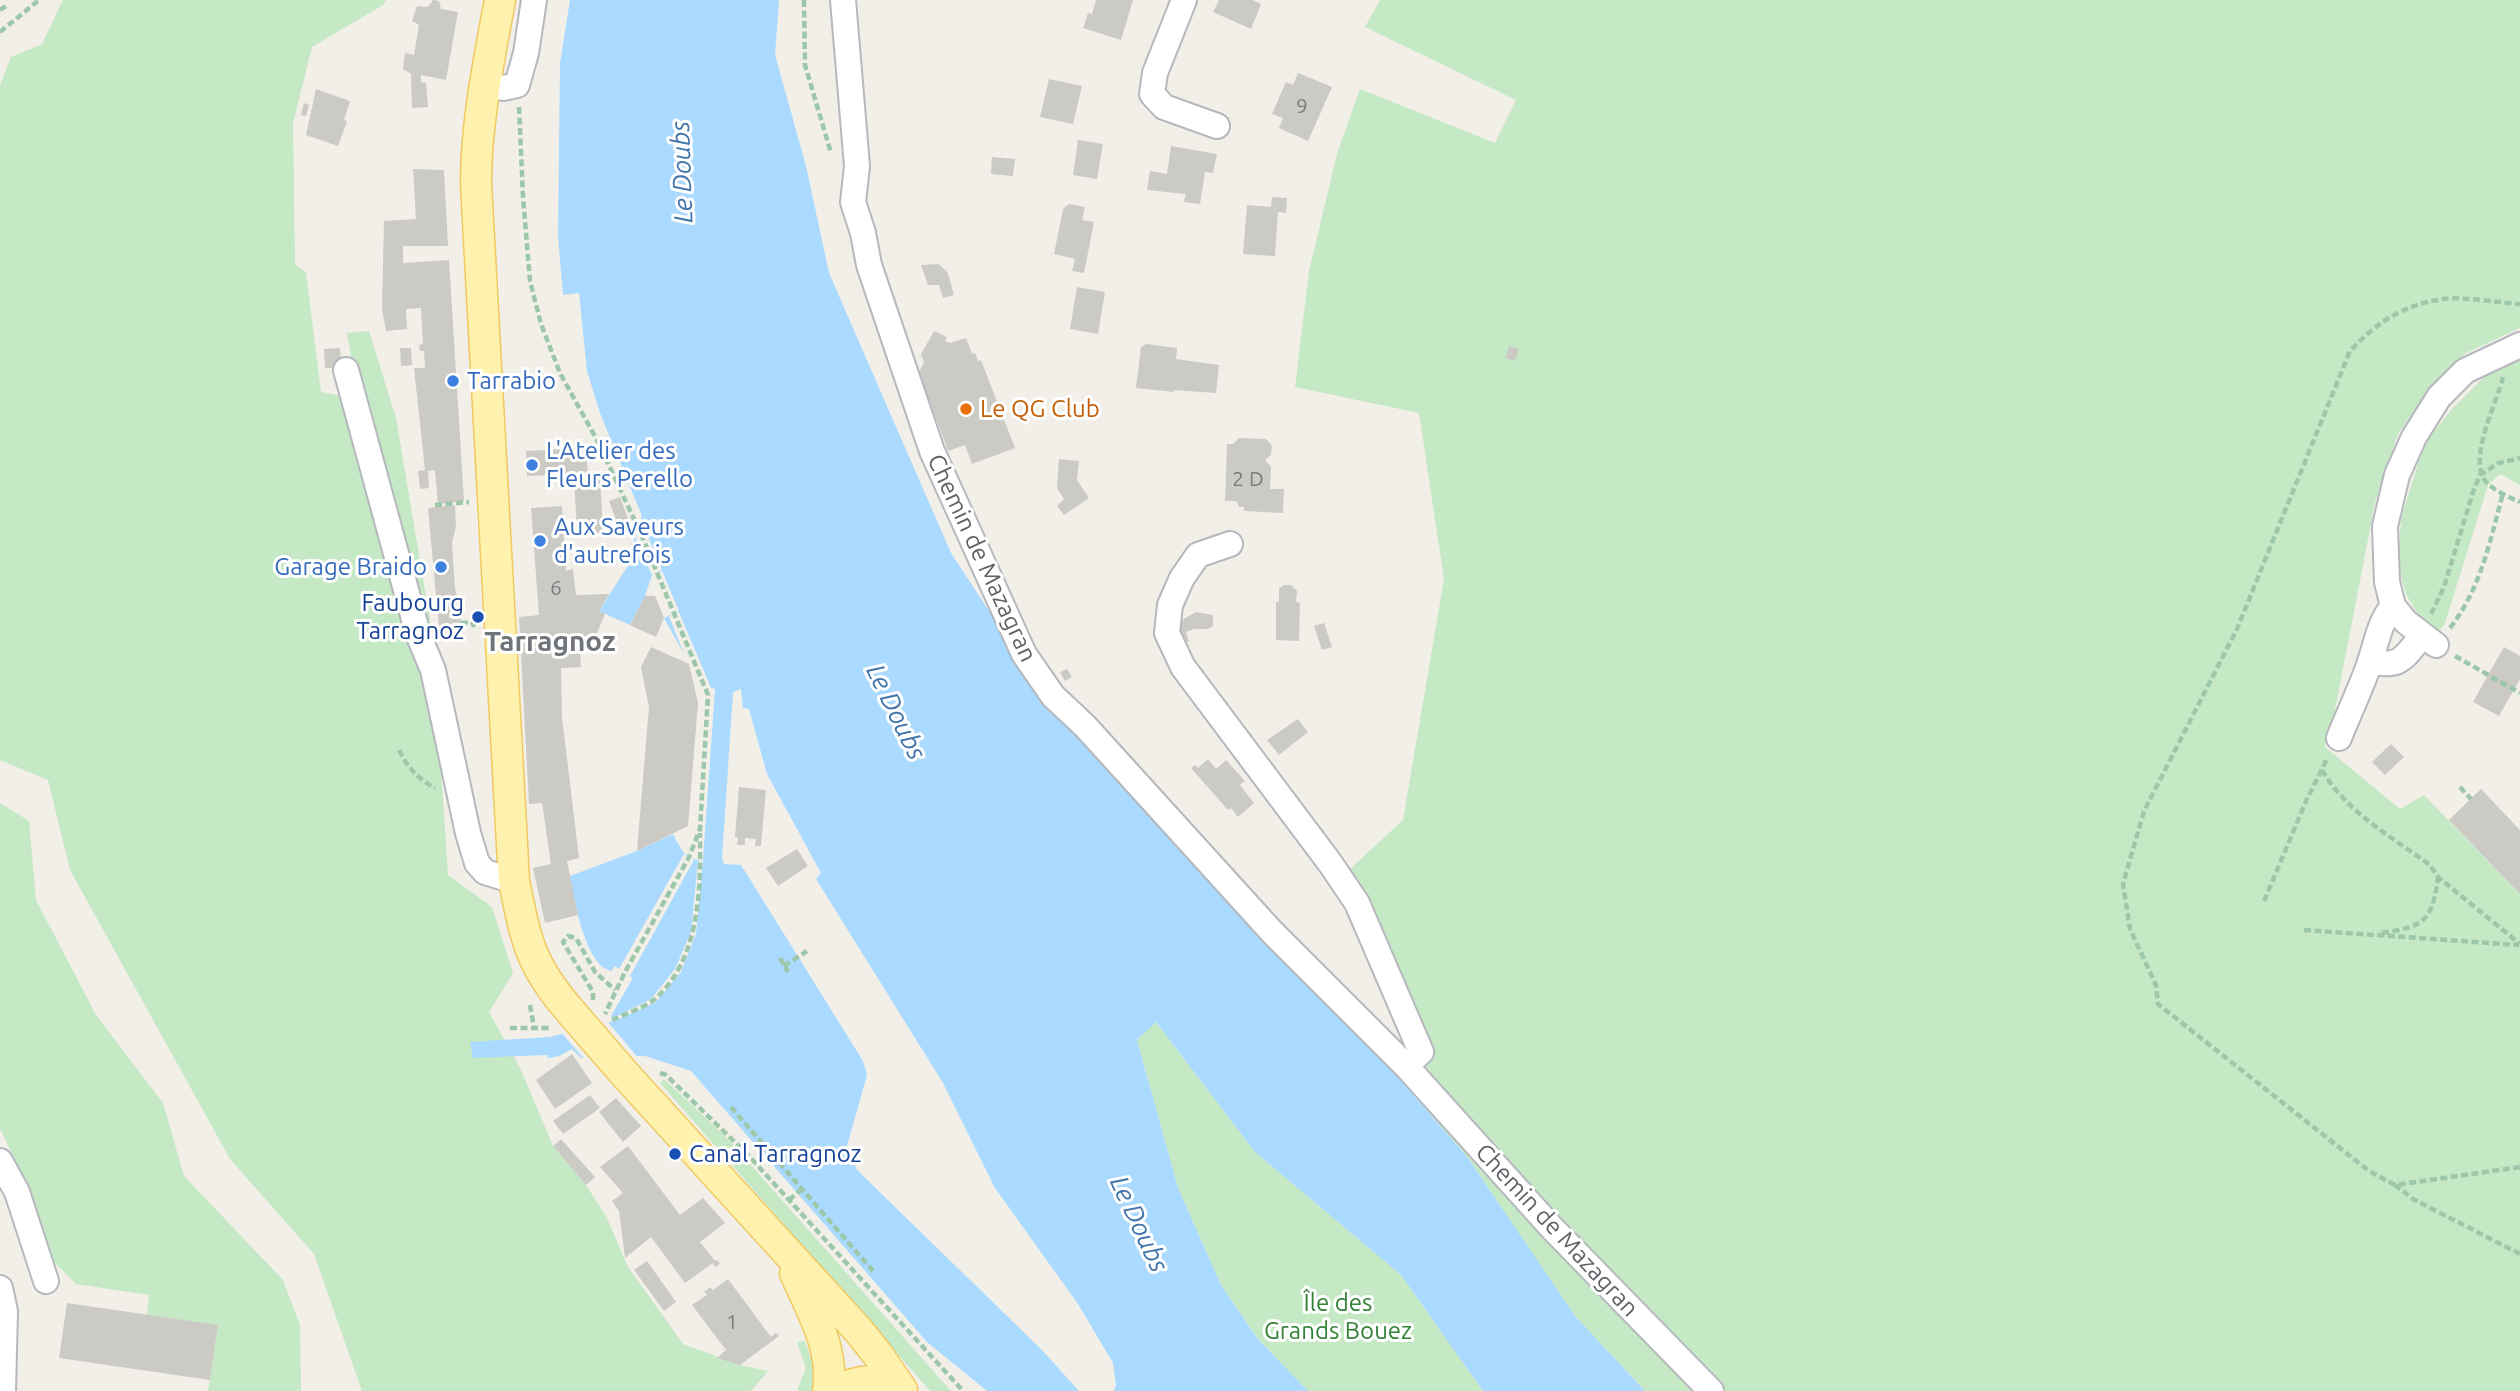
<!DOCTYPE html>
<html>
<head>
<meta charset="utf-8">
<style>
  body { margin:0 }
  canvas { display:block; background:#f1efe8 }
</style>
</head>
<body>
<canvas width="2520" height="1391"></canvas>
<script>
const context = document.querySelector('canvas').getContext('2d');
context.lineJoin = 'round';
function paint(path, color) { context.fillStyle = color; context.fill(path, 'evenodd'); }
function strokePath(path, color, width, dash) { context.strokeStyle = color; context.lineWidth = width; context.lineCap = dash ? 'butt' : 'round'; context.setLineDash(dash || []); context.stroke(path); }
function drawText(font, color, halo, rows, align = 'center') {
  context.font = font + ' Ubuntu,sans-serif'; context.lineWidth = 6; context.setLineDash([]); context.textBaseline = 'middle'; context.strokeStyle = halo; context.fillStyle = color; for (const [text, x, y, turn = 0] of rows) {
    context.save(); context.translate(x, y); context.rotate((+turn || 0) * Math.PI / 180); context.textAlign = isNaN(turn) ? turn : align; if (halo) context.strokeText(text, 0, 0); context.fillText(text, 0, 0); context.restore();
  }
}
const green = new Path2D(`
  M63,0H386L383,5L312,47L293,123L295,265L306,272L321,392L358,399L347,333L369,331L396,418L432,632L448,875L492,907L513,973L489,1012L521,1070L553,1146L586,1185L606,1216L628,1267L683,1344L740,1365L768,1371L751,1391H362L314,1254L230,1159L70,870L48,780L0,760V85L11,57L42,44Z
  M1380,0H2520V328L2466,353L2429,389L2398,434L2375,503L2335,710L2325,747L2400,809L2424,795L2520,894V1391H1645L1575,1316L1468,1158L1396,1075L1433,1046L1350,869L1403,820L1444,579L1419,413L1295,387L1309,271L1337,154L1360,89L1495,143L1516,100L1365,27Z
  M2520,360V485L2500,474L2488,485L2445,623L2439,632L2417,613L2406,594L2398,566L2401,519L2424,444L2452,409L2486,375Z
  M0,803L29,821L36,900L96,1015L163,1103L184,1176L283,1280L300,1325L301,1391H208L218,1325L147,1315L149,1295L76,1284L52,1260L25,1198L29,1188L0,1129Z
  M1156,1022L1255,1152L1401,1275L1483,1391H1308L1258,1339L1221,1285L1178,1188L1137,1040Z
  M664,1079L726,1137L951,1391H930L660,1083Z
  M805,1341C810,1358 818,1373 812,1391H797L806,1368L797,1342Z`);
const water = new Path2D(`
  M570,0H779L775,55L806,166L829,273L951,553L1018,655L1163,830L1396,1075L1468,1158L1575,1316L1645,1391H1483L1401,1275L1255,1152L1156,1022L1137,1040L1178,1188L1221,1285L1258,1339L1308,1391H1114L1116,1385L1113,1363L1078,1304L995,1188L943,1083L816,879L821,873L767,774L749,709L743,708L741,689L733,692L722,859L724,864L741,865L863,1061L867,1075L847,1146L857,1170L1041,1349L1079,1391H987L927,1342L691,1071L645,1056L581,1058L572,1049L559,1056L548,1058L547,1055L473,1058L470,1042L550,1037L614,1021L611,1016L633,978L615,966L611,971C585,965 574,899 570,876L637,851L673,834C680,847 685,861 703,860L715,689L711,688L695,650L684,654L664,618L679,611L662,571L652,575L645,596L630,625L599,611L629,564L635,536L646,531L641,518L642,516L600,413L587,371L579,293L563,295L558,236L560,63Z`);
const pier = new Path2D(`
  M646,532L662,570L652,575L635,536Z
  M679,612L695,650L684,654L669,616Z
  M684,854L694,860L630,976L619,969Z
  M703,860L696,934L681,972L656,1002L615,1021L613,1018L651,999L675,969L691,932L698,861Z
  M607,1021L640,1060H585L560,1031Z`);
const building = new Path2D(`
  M433,0L439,1L441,9L458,12L446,80L421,75V82L426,83L428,107L412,108L411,74L403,69L405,53L414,55L419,25L412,21L417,6L428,7Z
  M1096,0H1133L1121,40L1083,28L1088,13L1092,14Z
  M1219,0H1252L1261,4L1251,29L1213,12Z
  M1298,73L1332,87L1308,141L1279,128L1283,118L1272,114L1286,82L1293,85Z
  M1049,79L1082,86L1073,124L1040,117Z
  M316,89L350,101L344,120L347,121L338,146L306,135Z
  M304,103L309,105L306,116L301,115Z
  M1078,140L1103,144L1097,179L1073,175Z
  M1171,146L1217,154L1213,173L1205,172L1200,204L1184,202L1186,194L1147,190L1150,171L1167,174Z
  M992,157L1015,159L1013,176L991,174Z
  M413,169L444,170L448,246H403V263L449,260L464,501L438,504L435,470L428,471L429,488L420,489L418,471L425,470L414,368H425L424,351H420L419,345L423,344L421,308L406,309L407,329L386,331L382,309L384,221L416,219Z
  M1272,197L1287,198L1286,213L1278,212L1275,256L1243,254L1247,205L1271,207Z
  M1069,204L1085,207L1082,220L1094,222L1084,273L1072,271L1075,259L1054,254L1063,209Z
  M939,264L948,273L954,295L943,298L939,285H928L921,265Z
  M1077,287L1105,292L1098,334L1070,329Z
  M934,331L947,337L945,341L950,343L966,338L972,354L975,353L978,361L981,360L1015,448L972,464L965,445L948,451L919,372L924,362L921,354Z
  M1146,344L1177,348L1176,359L1219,365L1216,393L1174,390V392L1136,388L1141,347Z
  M1509,346L1519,349L1515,361L1505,358Z
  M340,348L342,368H325L324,349Z
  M400,348H411L412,365L401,366Z
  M1239,438L1266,439L1272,446L1271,455L1265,460L1271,467L1270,489H1284L1283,513L1244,511V507H1239L1236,501H1225L1227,444H1233Z
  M586,448L588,474L600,473L603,533L577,534L574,474L527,476L526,451Z
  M1059,459L1079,461L1077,480L1089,498L1064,515L1057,506L1064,499L1057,488Z
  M620,497L630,524L619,528L609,501Z
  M455,505L456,526L452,543L455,589L460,606L461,625L439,628L428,508Z
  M562,506L566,571L573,569L576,595L609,594L599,611L605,614L592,645L579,639L581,667L561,668L562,717L579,858L567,861L578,915L545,923L533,868L551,864L542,803L529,804L519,617L539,615L531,508Z
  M1284,585H1291L1297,591L1296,602L1300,603L1299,641L1276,640V602H1279V589Z
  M645,596H655L664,618L656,637L630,625Z
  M1196,612L1213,615V626L1208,629H1194L1186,632L1189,641L1179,645L1173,625Z
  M1324,623L1332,647L1322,650L1314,626Z
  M651,647L689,664L698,703L688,826L637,851L649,707L641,667Z
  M2504,647L2520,656V679L2499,716L2473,702Z
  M1067,669L1072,677L1065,681L1060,672Z
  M1298,719L1308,732L1279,755L1267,740Z
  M2391,744L2404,757L2385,775L2372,762Z
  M1208,759L1216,769L1226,760L1245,781L1240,785L1254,803L1238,817L1231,808L1228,810L1191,768L1195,765L1198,768Z
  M739,787L766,790L761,846H755L756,839L745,838V845H737L738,838L735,837Z
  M2481,789L2520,830V894L2449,820Z
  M797,849L808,866L778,886L766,868Z
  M572,1054L592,1083L555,1109L536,1080Z
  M590,1095L600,1108L563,1134L553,1121Z
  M616,1098L641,1126L623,1142L599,1112Z
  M561,1139L595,1177L586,1185L553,1146Z
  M628,1146L680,1215L703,1198L725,1223L700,1242L715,1261L717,1260L720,1264L715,1267L713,1263L685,1283L651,1237L625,1258L619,1211L612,1201L623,1193L600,1167Z
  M647,1261L676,1302L664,1311L634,1270Z
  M728,1279L771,1337L776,1333L779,1336L740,1365L717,1358L726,1350L692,1305L707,1295L704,1292L710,1287L713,1290Z
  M67,1303L218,1325L210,1380L59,1358Z`);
const path = new Path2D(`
  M804,0L805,65L831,153
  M0,10L6,6
  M0,32L39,0
  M519,107L523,197L530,281L541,324L560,373L597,440L641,534L708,695L700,829L689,857L625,972L605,1014
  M2503,377C2497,403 2466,461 2487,483C2495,491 2509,497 2520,502
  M435,505L469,502
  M2431,614L2444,587L2473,492L2480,475L2499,463L2520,458
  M461,623L472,622L474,627
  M2450,628C2481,588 2490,541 2503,493
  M2455,656L2520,693
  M399,750C408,768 417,778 435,788
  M2322,770C2346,812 2392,837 2430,865L2438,877L2520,944
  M2460,787L2471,799
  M2264,901L2307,799L2328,757
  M2304,930L2519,945
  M2382,933C2424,926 2432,922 2438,878
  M780,958L788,972
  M784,966L807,951
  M593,1000V992L563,942L568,936L576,938L595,972L615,990
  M530,1005L534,1028
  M612,1020C625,1014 644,1008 655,999C700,959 701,889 700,833
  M510,1028H551
  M660,1073L666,1075L748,1155L963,1391
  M731,1107L873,1271
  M2520,1167L2395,1185L2413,1199L2520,1254
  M2395,1185L2369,1171L2158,1004L2156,985L2130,929L2123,884L2144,811L2237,629L2350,351C2377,322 2403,305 2443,299C2464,296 2499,303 2520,304
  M789,1200L802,1189`);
const minor = new Path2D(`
  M843,0L857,166L853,202L863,233L869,265L932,451L1024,654L1053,696L1085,726L1272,932L1406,1066L1551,1227L1711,1391
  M1184,0L1155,73L1152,94L1164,107L1217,126
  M485,85L503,88L517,85L526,53L534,0
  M346,370L418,634L433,670L468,833L477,863L485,872L514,881
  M1230,544L1198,555L1182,578L1170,605L1167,633L1183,667L1330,863L1357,903L1421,1052L1406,1066
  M2436,645L2406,622L2393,606L2387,582L2385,526L2397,475L2414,437L2439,397L2465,371L2520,345
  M2370,661C2401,669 2404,657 2422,636
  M2339,738C2349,713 2361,688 2370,662C2377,641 2379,623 2393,606
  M0,1161L17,1192L46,1281
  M0,1288L5,1311L3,1391`);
const major = new Path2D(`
  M500,0C489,60 476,122 476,184L514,881C526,941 530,965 571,1012
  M622,1071L858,1330L878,1355L902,1390
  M795,1273C811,1310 835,1349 828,1391
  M837,1391C859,1378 881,1379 902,1391`);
const majorBridge = new Path2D(`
  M571,1012L622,1071`);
const markers = [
  [453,381,7,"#3f7fe0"],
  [966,409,7,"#e8710a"],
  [532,465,7,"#3f7fe0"],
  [540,541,7,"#3f7fe0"],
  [441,567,7,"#3f7fe0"],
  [478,617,7,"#1a4fb4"],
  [675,1154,7,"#1a4fb4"]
];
const numberNames = [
  ["9",1302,106],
  ["2 D",1248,479],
  ["6",556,588],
  ["1",732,1322]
];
const shopNames = [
  ["Tarrabio",467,381],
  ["L'Atelier des",546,451],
  ["Fleurs Perello",546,479],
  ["Aux Saveurs",554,527],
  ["d'autrefois",554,555],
  ["Garage Braido",427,567,"right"]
];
const foodNames = [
  ["Le QG Club",980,409]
];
const streetNames = [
  ["Chemin de Mazagran",982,558,65],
  ["Chemin de Mazagran",1557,1230,47]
];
const transitNames = [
  ["Faubourg",464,603],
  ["Tarragnoz",464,631],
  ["Canal Tarragnoz",689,1154,"left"]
];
const parkNames = [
  ["Île des",1338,1303],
  ["Grands Bouez",1338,1331]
];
const waterNames = [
  ["Le Doubs",682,172,-92],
  ["Le Doubs",896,712,64],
  ["Le Doubs",1139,1224,65]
];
const quarterNames = [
  ["Tarragnoz",550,642]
];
paint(green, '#c5e8c5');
paint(water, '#aadaff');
paint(pier, '#f1efe8');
paint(building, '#cccac5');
strokePath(minor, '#b5b8bc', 28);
strokePath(major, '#f2c960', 33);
strokePath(path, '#9cc7a9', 4.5, [7, 3.5]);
strokePath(minor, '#fff', 24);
strokePath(major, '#fff2af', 30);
strokePath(majorBridge, '#f2c960', 33, []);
strokePath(majorBridge, '#fff2af', 30);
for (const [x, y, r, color] of markers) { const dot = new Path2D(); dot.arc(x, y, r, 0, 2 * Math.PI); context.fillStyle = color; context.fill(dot); strokePath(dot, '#fff', 2.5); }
drawText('21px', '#7a7d7f', null, numberNames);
drawText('24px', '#366cbe', '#fff', shopNames, 'left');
drawText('24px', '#c56008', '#fff', foodNames, 'left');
drawText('24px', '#5f6368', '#fff', streetNames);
drawText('24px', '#164399', '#fff', transitNames, 'right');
drawText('24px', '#348238', '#fff', parkNames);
drawText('italic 26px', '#4174aa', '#fff', waterNames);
drawText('bold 28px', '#70757a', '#fff', quarterNames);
</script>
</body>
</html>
